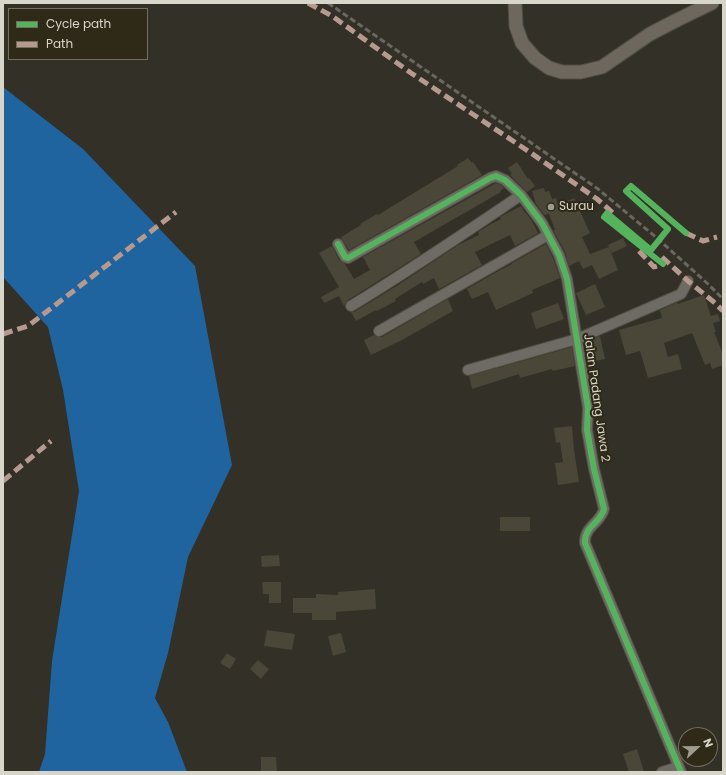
<!DOCTYPE html>
<html>
<head>
<meta charset="utf-8">
<style>
  body { margin:0 }
  #map { position:relative; width:726px; height:775px; overflow:hidden; background:#333027; font-family:Poppins,sans-serif }
  canvas { display:block }
  .frame { position:absolute; inset:0; border:4px solid #d8d5ca; pointer-events:none }
  .legend { position:absolute; left:8px; top:8px; width:140px; height:52px; box-sizing:border-box; background:#2f2a17; border:1px solid #736e5f; margin:0; padding:5px 7px; list-style:none; font-size:12px; color:#d8d5ca }
  .legend li { display:flex; align-items:center; gap:8px; height:20px }
  .legend b { width:20px; border:1px solid #736e5f }
  .north { position:absolute; left:678px; top:727px; width:40px; height:40px; box-sizing:border-box; background:#2f2a17; border:1px solid #736e5f; border-radius:50%; rotate:68deg; font-size:11px; font-weight:700; line-height:16px; text-align:center; color:#d8d5ca }
  .north::after { content:''; display:block; margin:auto; width:14px; height:18px; background:#9e9b91; clip-path:polygon(50% 0,100% 100%,50% 72%,0 100%) }
</style>
</head>
<body>
<div id="map">
<canvas width="726" height="775"></canvas>
<div class="frame"></div>
<ul class="legend">
<li><b style="height:5px;background:#56b35d"></b>Cycle path</li>
<li><b style="height:5px;background:#b69a8f"></b>Path</li>
</ul>
<div class="north">N</div>
</div>
<script>
const context = document.querySelector('canvas').getContext('2d');
context.lineJoin = 'round';
function paint(path, color) { context.fillStyle = color; context.fill(path, 'evenodd'); }
function strokePath(path, color, width, dash) { context.strokeStyle = color; context.lineWidth = width; context.lineCap = dash ? 'butt' : 'round'; context.setLineDash(dash || []); context.stroke(path); }
function drawText(font, color, halo, rows, align = 'center') {
  context.font = font + ' Poppins,sans-serif'; context.lineWidth = 4; context.setLineDash([]); context.textBaseline = 'middle'; context.strokeStyle = halo; context.fillStyle = color; for (const [text, x, y, turn = 0] of rows) {
    context.save(); context.translate(x, y); context.rotate((+turn || 0) * Math.PI / 180); context.textAlign = isNaN(turn) ? turn : align; if (halo) context.strokeText(text, 0, 0); context.fillText(text, 0, 0); context.restore();
  }
}
const water = new Path2D(`
  M3,87L83,149L195,266L232,465L188,557L168,653L155,698L168,722L187,772H39L45,754L52,661L79,491L63,390L48,327L3,277Z`);
const building = new Path2D(`
  M468,158L472,163L473,162L482,175L349,250L341,237L361,225L360,224L377,214L378,215L458,166L457,165Z
  M517,162L528,179L529,178L535,186L527,192L510,175L512,174L508,168Z
  M496,183L501,185L504,188L500,191L501,192L414,242L421,254L348,300L344,306L339,296L324,303L321,297L339,287L319,253L332,246L339,260L345,264L354,279L370,270L363,257Z
  M544,188L545,192L549,191L552,199L556,198L558,205L574,198L590,233L582,237L590,254L609,247L618,270L599,279L592,265L583,269L579,261L569,266L565,252L553,230H555L549,214L544,215L536,204L532,191Z
  M521,206L525,213H526L532,221L538,233L515,246L510,235L475,252L482,265L439,289L434,278L423,284L422,282L395,299L396,301L377,311L376,310L356,321L351,312H354L398,285L458,245L479,235L478,232L489,225L501,219L500,217Z
  M623,238L627,246L612,253L608,245Z
  M546,244L553,258L560,278L532,290L533,293L496,310L488,292L472,299L467,289L502,269L512,264V263Z
  M595,284L605,307L586,315L576,293Z
  M704,295L711,316L718,314L720,321L713,323L716,332H714L723,354V365L712,369L710,363L705,365L692,333L664,343L668,357L678,354L682,369L648,378L640,351L626,355L619,330L662,318L660,310L676,303H678V304Z
  M448,299L453,311L402,340L371,355L364,340L374,335L379,337H382Z
  M558,303L564,319L536,329L531,313Z
  M600,336L605,359L591,362L586,342Z
  M572,347L575,366L553,371L552,369L520,378L519,374L472,389L469,376Z
  M572,426L574,450L579,482L558,485L555,463L563,462L560,442L556,443L554,428Z
  M500,517H530V531H500Z
  M279,555L280,566L262,567L261,556Z
  M262,582H281V603H269V594H263Z
  M375,589L376,609L336,612V620H312V613H293V598H316V594L338,595V592Z
  M267,630L295,634L292,650L264,646Z
  M341,633L346,652L333,656L328,636Z
  M227,653L236,659L230,669L220,663Z
  M258,660L269,669L261,679L250,669Z
  M637,749L644,772H629L623,754Z
  M261,757H276L277,772H261Z`);
const minor = new Path2D(`
  M338,244L345,257L348,258L490,178L496,176L505,180L521,195L542,223L559,255L567,279L588,408L587,430L594,469L604,509C601,523 584,526 585,543L681,772
  M351,306C409,271 465,233 521,195
  M379,331L548,235
  M468,370L577,339L681,294L688,281
  M662,772L678,767`);
const major = new Path2D(`
  M515,3L516,26L522,43L535,58L549,68L562,72H581L602,67L650,34L677,20L712,3`);
const rail = new Path2D(`
  M328,3L598,189L657,238L708,284L723,299`);
const quiet = new Path2D(`
  M308,3L332,16L411,73L531,153L597,199L613,213
  M686,233L703,241L717,237
  M639,251L654,267L663,264L665,265
  M662,257L688,281L715,303L723,311
  M3,334L28,326L176,212
  M3,481L51,441`);
const cycleway = new Path2D(`
  M338,244L345,257L348,258L490,178L496,176L505,180L521,195L542,223L559,255L567,279L588,408L587,430L594,469L604,509C601,523 584,526 585,543L681,772
  M663,264L604,217L607,213L651,250L668,229L626,191L631,186L686,233`);
const markers = [
  [551,207,4,"#9e9b91"]
];
const poiNames = [
  ["Surau",559,207]
];
const streetNames = [
  ["Jalan Padang Jawa 2",596,398,82]
];
paint(water, '#1f649e');
paint(building, '#4a4638');
strokePath(minor, '#504d44', 12);
strokePath(major, '#504d44', 15);
strokePath(minor, '#6d6b63', 10);
strokePath(major, '#6e675e', 13);
strokePath(rail, '#69675e', 3, [6, 3]);
strokePath(quiet, '#b69a8f', 5, [10, 5]);
strokePath(cycleway, '#56b35d', 6);
for (const [x, y, r, color] of markers) { const dot = new Path2D(); dot.arc(x, y, r, 0, 2 * Math.PI); context.fillStyle = color; context.fill(dot); strokePath(dot, '#2f2a17', 1.5); }
drawText('12px', '#d8d5ca', '#2f2a17', poiNames, 'left');
drawText('12px', '#d8d5ca', '#2f2a17', streetNames);
</script>
</body>
</html>
